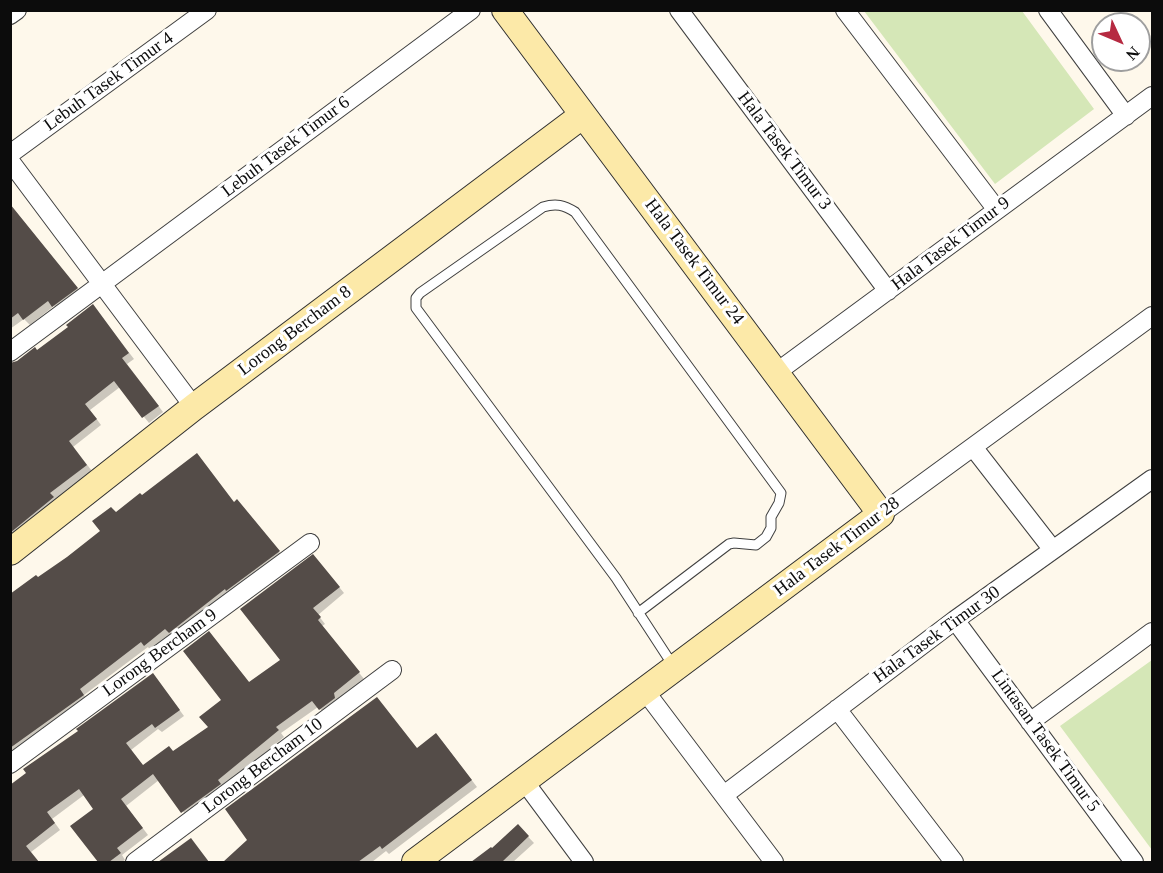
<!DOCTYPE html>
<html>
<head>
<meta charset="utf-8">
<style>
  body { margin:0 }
  #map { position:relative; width:1163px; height:873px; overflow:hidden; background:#fef8eb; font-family:Georgia,serif }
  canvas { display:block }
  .frame { position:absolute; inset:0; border:12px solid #0c0c0c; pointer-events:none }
  .north { position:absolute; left:1091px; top:12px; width:60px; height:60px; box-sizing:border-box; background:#fff; border:2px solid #9e9e9e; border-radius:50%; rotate:134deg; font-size:16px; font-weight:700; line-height:24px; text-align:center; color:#0c0c0c }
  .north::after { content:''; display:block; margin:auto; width:21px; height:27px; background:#b62a41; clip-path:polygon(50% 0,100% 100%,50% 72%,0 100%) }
</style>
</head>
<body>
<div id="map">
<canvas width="1163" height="873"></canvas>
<div class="frame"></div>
<div class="north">N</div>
</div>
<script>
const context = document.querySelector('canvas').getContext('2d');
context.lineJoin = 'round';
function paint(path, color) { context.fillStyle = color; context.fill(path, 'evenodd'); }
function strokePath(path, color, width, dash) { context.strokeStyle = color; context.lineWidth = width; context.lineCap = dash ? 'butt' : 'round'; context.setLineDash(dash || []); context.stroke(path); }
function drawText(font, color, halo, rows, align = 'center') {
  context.font = font + ' Georgia,serif'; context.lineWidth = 6; context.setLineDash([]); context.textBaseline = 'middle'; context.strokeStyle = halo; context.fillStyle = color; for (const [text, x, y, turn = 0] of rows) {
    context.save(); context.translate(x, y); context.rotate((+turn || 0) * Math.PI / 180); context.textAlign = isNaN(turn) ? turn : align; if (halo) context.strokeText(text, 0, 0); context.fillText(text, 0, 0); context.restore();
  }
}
const green = new Path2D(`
  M864,11H1022L1094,109L995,184Z
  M1152,660V850L1060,726Z`);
const shadow = new Path2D(`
  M10,204L82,294L59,311L54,306L30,325L24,319L10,329Z
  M98,312L134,359L127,364L163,412L149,423L120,387L90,410L101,425L73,447L92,471L55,499L58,504L10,537V365L38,352Z
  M142,497L235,503L243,507L284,558L176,638L172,634L150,650L148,647L84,695L89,701L10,758V592L12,594L38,579L102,531L116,514Z
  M319,562L344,593L318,615L325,624L322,626L364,679L339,699L326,715L318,707L281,733L284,737L188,818L159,780L126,806L148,835L122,855L125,860L122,862H100L72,826L95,809L84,795L52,819L60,830L31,852L39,862H19L17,860L12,862L10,861V787L158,681L184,716L162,732L158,729L131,750L144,767L173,753L210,727L223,700L209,633L250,683L282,660Z
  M377,699L417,750L442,741L477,787L389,854L386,851L372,862H226L249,841Z
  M518,826L534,843L513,862H474L491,849L492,850Z
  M191,840L209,862H158Z`);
const building = new Path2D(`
  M10,204L78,288L52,307L48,301L23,320L18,313L10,319Z
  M93,304L129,353L122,358L159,406L142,418L114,381L85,404L97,419L69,441L87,465L50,493L54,497L10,533V363L17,361L35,347L37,350L68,327L66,325Z
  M197,453L234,502L237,499L280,551L226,591L225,589L169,633L165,629L144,646L141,642L80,689L84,695L10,748V594L36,575L38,577L67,557L100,531L92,521L111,507L116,512L140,493L142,495Z
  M313,554L340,587L313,608L321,617L318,620L360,672L334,693L335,698L319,710L312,701L276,727L279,730L218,780L221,784L181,813L153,774L121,799L143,828L117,848L121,853L109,862H98L70,826L93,809L79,789L47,812L55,823L26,846L39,862H10V785L26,773L23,769L78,731L76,729L153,673L180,710L155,728L152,724L126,743L143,765L169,746L173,751L208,727L199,717L221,700L183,651L209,631L249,682L280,660L240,609Z
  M377,697L417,748L436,733L472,780L382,849L380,846L358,862H223L247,840L225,809Z
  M518,824L529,836L503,861L504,862H471L491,847L492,848Z
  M191,838L209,862H158Z`);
const lane = new Path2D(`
  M638,613L729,544L734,543L756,545L766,537L771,528V517L779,503L781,493L575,212C564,205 556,203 543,207L420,293L416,298V308L616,578L674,667`);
const street = new Path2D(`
  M679,10L888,291
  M845,10L997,210
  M1048,10L1126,116
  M10,15L17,10
  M10,154L207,10
  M10,161L194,407
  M10,352L471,10
  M777,372L1152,96
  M973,447L1053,550
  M881,514L1152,316
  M955,620L1134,862
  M645,691L774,862
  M837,709L954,862
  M1030,722L1152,632
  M10,764L310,543
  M524,781L584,862
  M724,795L955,620L1152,479
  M135,862L392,670`);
const secondary = new Path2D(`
  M10,552L194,407L583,115
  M415,862L881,514L505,10`);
const streetNames = [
  ["Lebuh Tasek Timur 4",109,82,-36],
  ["Lebuh Tasek Timur 6",286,147,-37],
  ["Hala Tasek Timur 3",784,151,53],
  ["Hala Tasek Timur 9",951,244,-37],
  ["Hala Tasek Timur 24",694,262,53],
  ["Lorong Bercham 8",295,331,-37],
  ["Hala Tasek Timur 28",837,547,-37],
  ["Hala Tasek Timur 30",937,635,-36],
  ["Lorong Bercham 9",160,653,-36],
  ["Lintasan Tasek Timur 5",1045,741,54],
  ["Lorong Bercham 10",263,766,-37]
];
paint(green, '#d5e7b7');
paint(shadow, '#0003');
paint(building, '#544c48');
strokePath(lane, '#3f3f3f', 11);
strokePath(street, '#3f3f3f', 20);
strokePath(secondary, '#2e2e2e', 28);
strokePath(lane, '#fff', 9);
strokePath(street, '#fff', 18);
strokePath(secondary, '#fce9a8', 26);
drawText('18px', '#0c0c0c', '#fff', streetNames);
</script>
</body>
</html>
